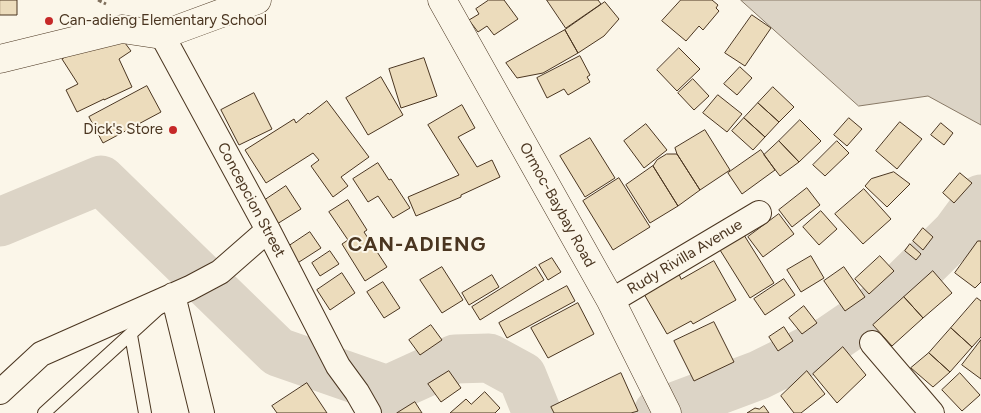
<!DOCTYPE html>
<html>
<head>
<meta charset="utf-8">
<style>
  body { margin:0 }
  canvas { display:block; background:#fbf6e9 }
</style>
</head>
<body>
<canvas width="981" height="413"></canvas>
<script>
const context = document.querySelector('canvas').getContext('2d');
context.lineJoin = 'round';
function paint(path, color) { context.fillStyle = color; context.fill(path, 'evenodd'); }
function strokePath(path, color, width, dash) { context.strokeStyle = color; context.lineWidth = width; context.lineCap = dash ? 'butt' : 'round'; context.setLineDash(dash || []); context.stroke(path); }
function drawText(font, color, halo, rows, align = 'center') {
  context.font = font + ' Figtree,sans-serif'; context.lineWidth = 4; context.setLineDash([]); context.textBaseline = 'middle'; context.strokeStyle = halo; context.fillStyle = color; for (const [text, x, y, turn = 0] of rows) {
    context.save(); context.translate(x, y); context.rotate((+turn || 0) * Math.PI / 180); context.textAlign = isNaN(turn) ? turn : align; if (halo) context.strokeText(text, 0, 0); context.fillText(text, 0, 0); context.restore();
  }
}
const water = new Path2D(`
  M741,0H981V125L928,96L859,106Z`);
const river = new Path2D(`
  M0,222L101,180L278,352L387,390L455,359L489,358L522,376L537,413
  M658,413L759,375L830,340L887,301L956,233L981,199`);
const building = new Path2D(`
  M0,0H17V15H0Z
  M489,0H504L518,19L494,35L487,26L478,32L469,20L479,14L476,9Z
  M547,0H598L601,4L566,28Z
  M681,0H712L718,5L716,8L719,11L703,30L699,26L686,41L662,21Z
  M605,2L619,19L604,36L578,53L565,30Z
  M752,15L771,28L745,66L725,53Z
  M565,30L578,53L543,73L517,78L506,63Z
  M116,31L131,51L119,59L132,87L104,100V99L77,112L66,90L78,84L62,59L81,47Z
  M679,48L700,69L677,91L657,70Z
  M580,56L590,75L587,77L590,82L568,95L564,89L547,98L537,78Z
  M424,58L437,96L401,108L389,69Z
  M740,67L752,78L737,95L724,84Z
  M381,77L403,115L368,135L346,98Z
  M693,79L709,96L694,110L678,93Z
  M147,86L161,112L103,143L89,117Z
  M773,87L794,107L779,122L758,103Z
  M254,93L272,129L239,145L221,110Z
  M718,95L742,114L727,132L703,113Z
  M327,101L369,157L341,177L348,186L333,197L311,166L319,160L313,153L266,183L245,150L294,119L296,123L308,113L309,114Z
  M758,103L779,122L765,137L744,118Z
  M462,105L475,128L458,137L477,167L492,160L500,177L461,195V197L416,216L408,197L459,175L428,125Z
  M744,118L765,137L753,150L732,131Z
  M849,118L862,129L847,146L834,135Z
  M800,120L821,141L799,162L779,141Z
  M900,122L922,139L897,169L876,151Z
  M941,123L953,133L944,145L931,135Z
  M646,124L667,150L644,168L624,141Z
  M705,130L730,170L700,190L677,154L675,148Z
  M590,138L615,178L585,197L560,156Z
  M779,141L799,162L780,176L764,155Z
  M837,141L849,153L825,176L813,165Z
  M761,150L775,170L742,194L728,173Z
  M667,154H677L700,190L678,206L653,166L657,160Z
  M378,163L389,180L391,179L410,208L393,218L378,196L368,202L353,179Z
  M653,166L678,206L650,223L626,185Z
  M894,172L910,184L887,207L865,186L871,179Z
  M960,173L972,183L954,203L943,193Z
  M619,178L650,227L613,250L583,201Z
  M286,186L301,209L277,224L262,202Z
  M807,188L820,205L792,227L779,210Z
  M864,189L891,219L863,244L835,214Z
  M348,200L367,230L364,232L387,267L365,281L342,244L348,240L329,212Z
  M821,211L837,229L819,245L803,227Z
  M779,214L794,234L763,257L748,237Z
  M923,228L933,237L923,250L913,241Z
  M310,232L321,248L296,264L286,248Z
  M744,235L774,283L750,298L720,250Z
  M978,241H981V282L975,288L955,273Z
  M910,244L921,254L916,260L905,251Z
  M330,251L339,264L320,276L312,263Z
  M811,256L824,278L801,292L787,270Z
  M880,256L894,271L869,294L855,279Z
  M552,258L561,272L548,280L539,265Z
  M714,261L736,300L693,324L691,321L667,334L644,294L679,274L681,279Z
  M442,267L463,300L442,313L420,280Z
  M536,267L544,280L480,320L472,307Z
  M844,267L865,297L845,311L824,281Z
  M933,271L952,293L923,318L904,297Z
  M342,273L355,293L330,310L317,290Z
  M492,275L499,287L469,305L462,293Z
  M784,279L795,295L765,315L754,299Z
  M383,282L400,308L384,318L367,292Z
  M567,286L575,301L507,338L499,323Z
  M904,297L923,318L892,346L873,325Z
  M977,298L981,301V337L972,347L951,328Z
  M578,303L594,334L548,358L531,328Z
  M804,306L817,323L802,334L789,318Z
  M714,322L734,362L694,381L674,341Z
  M431,325L442,340L420,355L409,340Z
  M784,327L793,341L778,351L769,337Z
  M951,328L972,347L950,372L929,353Z
  M981,340V379L962,365Z
  M843,347L866,375L837,403L813,374Z
  M929,353L950,372L933,387L911,368Z
  M449,371L461,388L441,402L428,384Z
  M807,371L825,394L801,413H794L781,396Z
  M621,373L638,411L631,413H554L551,407Z
  M960,373L980,395L962,411L942,390Z
  M307,383L327,413H277L272,406Z
  M485,392L500,408L495,413H450L466,399L471,404Z
  M415,402L422,413H397Z
  M764,406L769,413H747L755,408L759,409Z`);
const path = new Path2D(`
  M98,0L106,4`);
const lane = new Path2D(`
  M131,335L145,413
  M44,413L158,309`);
const street = new Path2D(`
  M162,35L268,230L338,366L357,392L369,413
  M173,295L202,413
  M611,301L759,213
  M872,343L932,413
  M0,392L41,354L190,288L220,272L268,230`);
const secondary = new Path2D(`
  M0,59L122,29L162,35L257,0`);
const highway = new Path2D(`
  M442,0L611,301L667,413`);
const markers = [
  [49,21,5,"#c62828"],
  [173,130,5,"#c62828"]
];
const poiNames = [
  ["Can-adieng Elementary School",59,21],
  ["Dick's Store",163,130,"right"]
];
const streetNames = [
  ["Concepcion Street",251,200,62],
  ["Ormoc-Baybay Road",557,205,61],
  ["Rudy Rivilla Avenue",685,257,-31]
];
const districtNames = [
  ["CAN-ADIENG",417,245]
];
paint(water, '#dcd4c6');
strokePath(water, '#887966', 1);
strokePath(river, '#dcd4c6', 49);
paint(building, '#ecdcbc');
strokePath(building, '#4a3520', 1);
strokePath(lane, '#4a3520', 14);
strokePath(street, '#4a3520', 26);
strokePath(secondary, '#4a3520', 29);
strokePath(highway, '#4a3520', 29);
strokePath(path, '#7f6f5c', 3, [4, 2.5]);
strokePath(lane, '#fbf6e9', 12);
strokePath(street, '#fbf6e9', 24);
strokePath(secondary, '#fbf6e9', 28);
strokePath(highway, '#fbf6e9', 28);
for (const [x, y, r, color] of markers) { const dot = new Path2D(); dot.arc(x, y, r, 0, 2 * Math.PI); context.fillStyle = color; context.fill(dot); strokePath(dot, '#fbf6e9', 2); }
drawText('15px', '#4a3520', '#fbf6e9', poiNames, 'left');
drawText('15px', '#4a3520', '#fbf6e9', streetNames);
context.letterSpacing = '1px';
drawText('bold 20px', '#4a3520', '#fbf6e9', districtNames);
context.letterSpacing = '0px';
</script>
</body>
</html>
